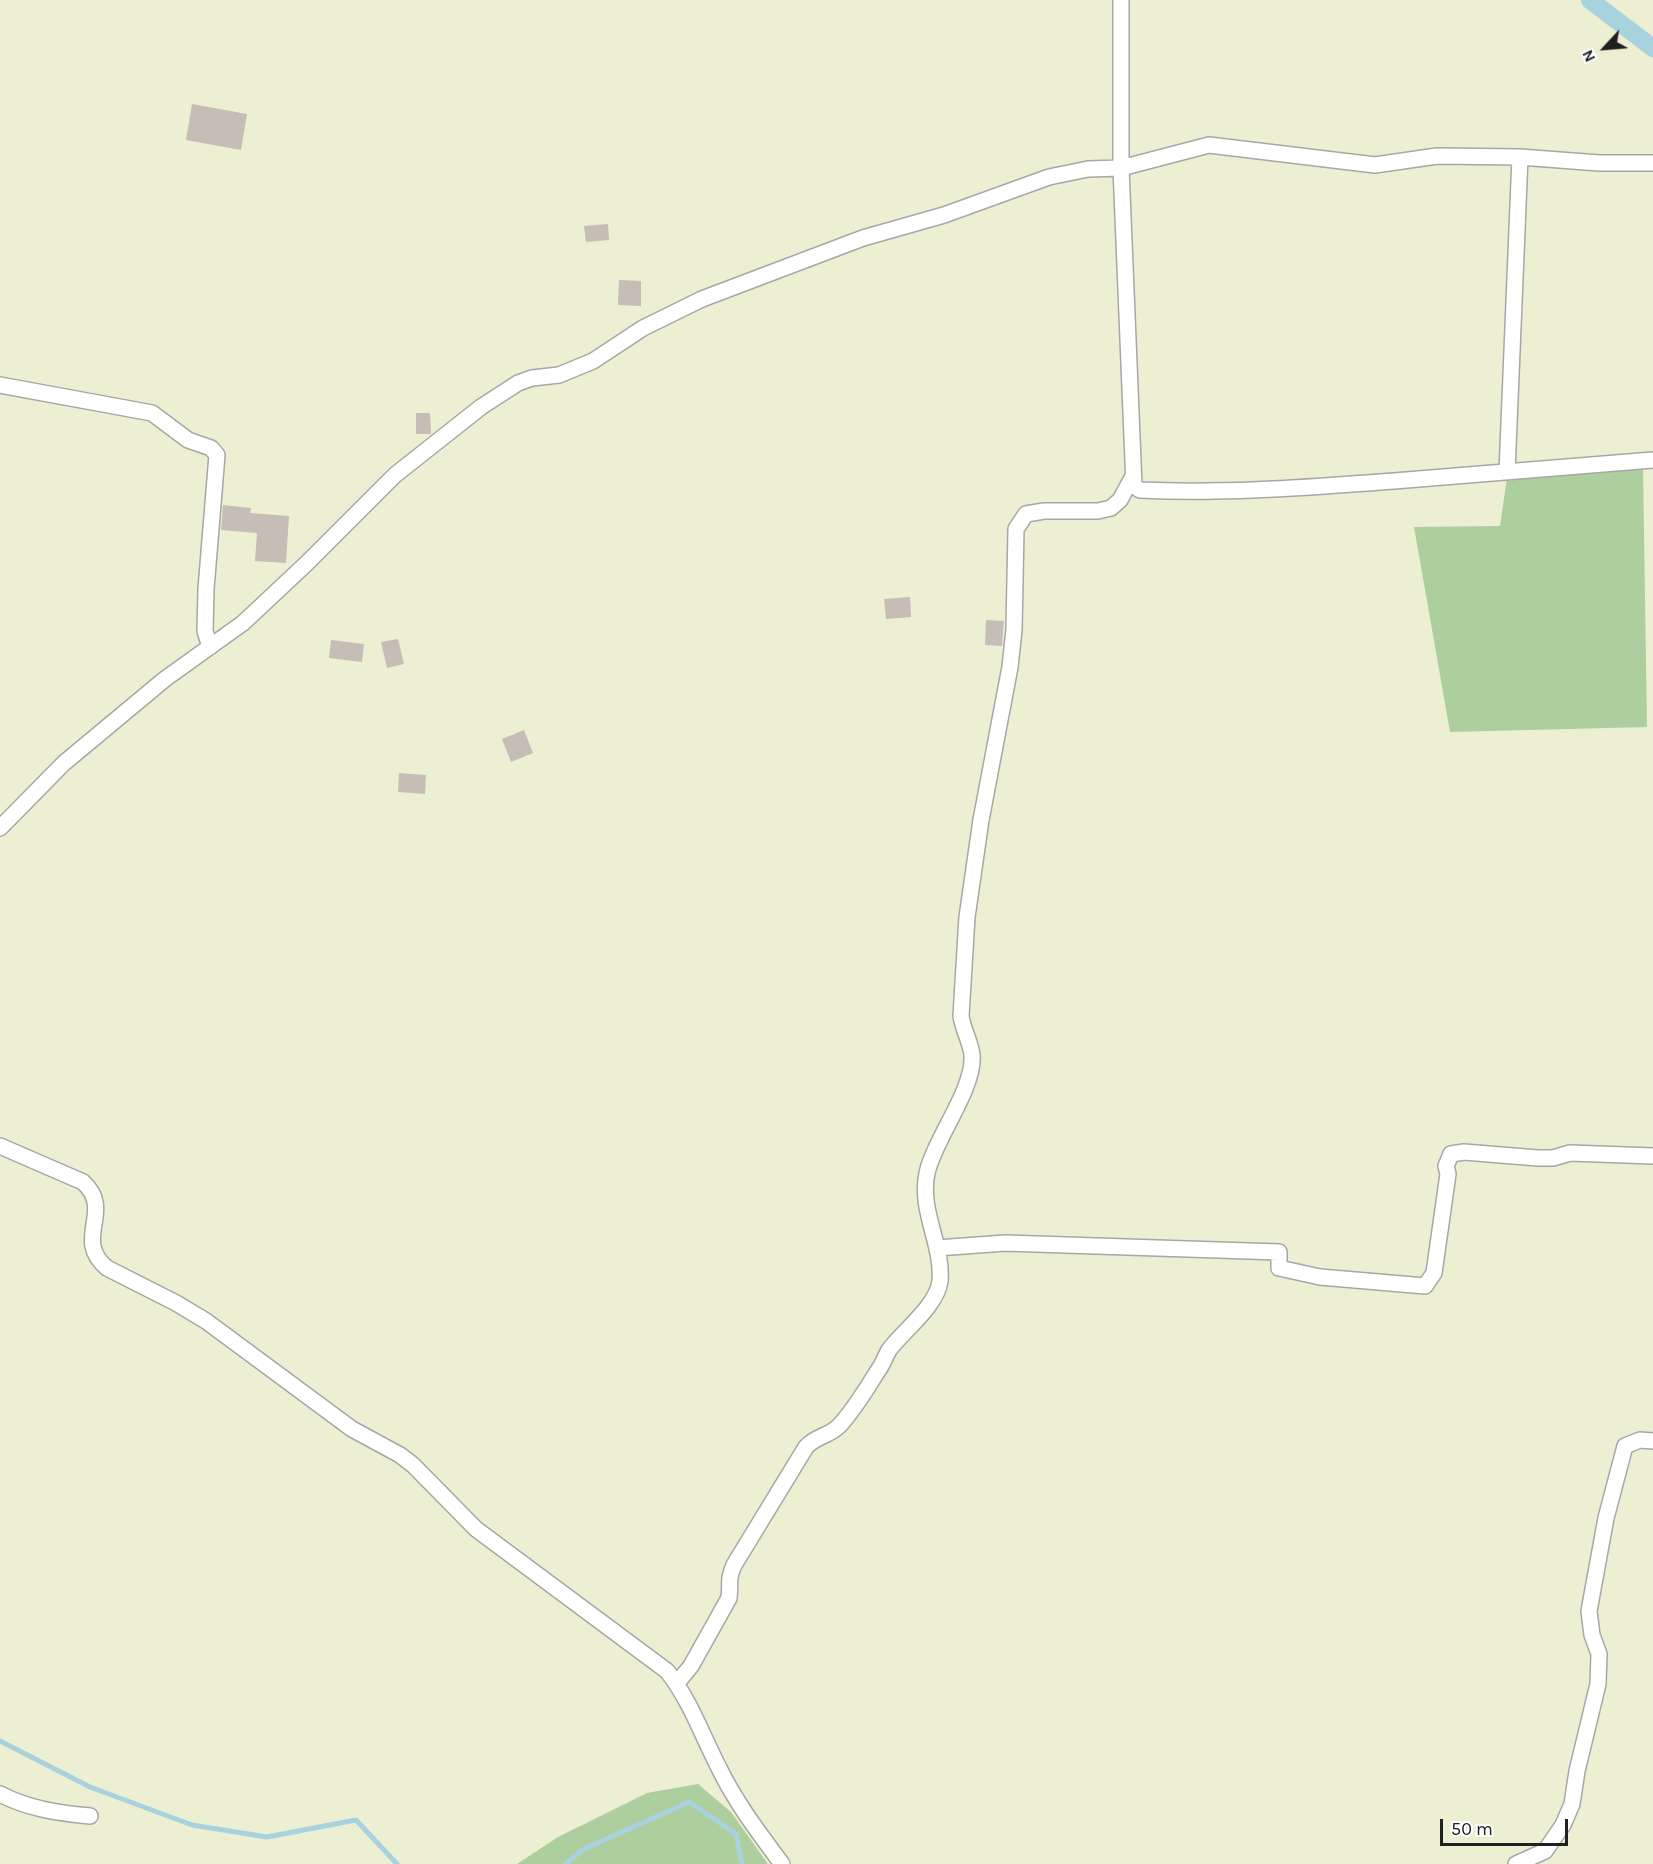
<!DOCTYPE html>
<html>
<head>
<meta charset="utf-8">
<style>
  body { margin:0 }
  #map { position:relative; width:1653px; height:1864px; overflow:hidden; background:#f1ede7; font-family:Karla,sans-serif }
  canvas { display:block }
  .north { position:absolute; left:1575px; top:18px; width:60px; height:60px; -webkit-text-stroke:4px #fff; paint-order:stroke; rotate:244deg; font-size:16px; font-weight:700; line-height:24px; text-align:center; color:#202020 }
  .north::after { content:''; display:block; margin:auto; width:21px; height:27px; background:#202020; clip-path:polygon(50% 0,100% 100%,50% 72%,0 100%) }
  .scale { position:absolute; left:1440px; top:1819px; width:128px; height:27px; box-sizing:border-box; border:3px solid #202020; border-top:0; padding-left:8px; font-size:18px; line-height:21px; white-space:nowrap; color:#202020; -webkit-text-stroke:4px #fff; paint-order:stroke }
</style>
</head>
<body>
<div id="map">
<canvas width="1653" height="1864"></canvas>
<div class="north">N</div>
<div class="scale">50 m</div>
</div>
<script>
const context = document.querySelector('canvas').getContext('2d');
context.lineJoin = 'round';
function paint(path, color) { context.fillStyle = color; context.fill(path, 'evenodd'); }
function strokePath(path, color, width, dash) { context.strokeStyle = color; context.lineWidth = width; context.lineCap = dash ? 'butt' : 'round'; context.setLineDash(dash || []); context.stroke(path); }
const farmland = new Path2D(`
  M0,0H1653V1864H0Z`);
const forest = new Path2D(`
  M1643,467L1647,727L1450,732L1414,527L1500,526L1507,478Z
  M698,1784L731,1812L768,1864H517L558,1837L647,1793Z`);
const stream = new Path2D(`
  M0,1741L90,1787L192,1825L267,1837L356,1820L397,1864
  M565,1864L584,1849L689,1802L736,1834L742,1864`);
const canal = new Path2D(`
  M1590,0L1653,48`);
const building = new Path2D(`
  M192,104L247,114L241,150L186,140Z
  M608,224L609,240L586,242L584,226Z
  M619,280L641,281V306L618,305Z
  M416,413H430L431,434H416Z
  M223,505L251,508L250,513L289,516L286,563L255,561L257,533L221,530Z
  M910,597L911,617L886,619L884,599Z
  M986,620L1004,621L1002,646L985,645Z
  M398,639L404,664L387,668L381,642Z
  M331,640L364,644L362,662L329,658Z
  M524,730L533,753L511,762L502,739Z
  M399,773L426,775L425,794L398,792Z`);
const minor = new Path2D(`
  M1121,0V168L1134,486L1140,490C1225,494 1310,487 1394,481C1481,474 1567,467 1653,460
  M1520,157L1599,163H1653
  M0,385L152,413L188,440L211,448L217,455L206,589L205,631L210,647
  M0,828L64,763L165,679L243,623L307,563L395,475L481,407L518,383L532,378L559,375L593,361L643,328L702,299L863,238L944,215L1049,177L1088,169L1121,168L1209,145L1375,165L1437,156L1520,157L1507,472
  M0,1146L83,1182C115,1211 72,1239 107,1268L176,1303L206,1321L352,1429L400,1455L413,1465L476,1529L667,1671C690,1700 702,1735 719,1768C736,1803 759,1833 782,1864
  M937,1248L1005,1243L1279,1252V1268L1320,1277L1425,1286L1434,1273L1448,1174L1446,1166L1451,1154L1464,1152L1538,1158H1553L1570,1153L1653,1156
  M677,1683L691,1666L729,1598C731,1583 727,1581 734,1565L806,1447C816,1436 829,1436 839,1426C856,1408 868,1386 881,1366C884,1361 886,1355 889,1350C903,1331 937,1306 940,1281C943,1244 919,1211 927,1173C934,1140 975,1088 972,1055C971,1043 963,1030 961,1016L967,917L981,820L1010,667L1014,630L1016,529L1026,514L1044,511H1098L1111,508L1120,500L1132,478
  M0,1794C29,1809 58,1813 90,1816
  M1516,1864L1545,1851L1563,1825L1572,1804L1577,1771L1598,1684L1599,1654L1592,1635L1589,1611L1606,1518L1625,1446L1640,1440L1653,1441`);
paint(farmland, '#edefd3');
paint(forest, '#adcf9d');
strokePath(stream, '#a8d2dd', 5);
strokePath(canal, '#a8d2dd', 18);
paint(building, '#c5bdb6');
strokePath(minor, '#a7a7a7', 18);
strokePath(minor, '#fff', 15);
</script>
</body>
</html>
